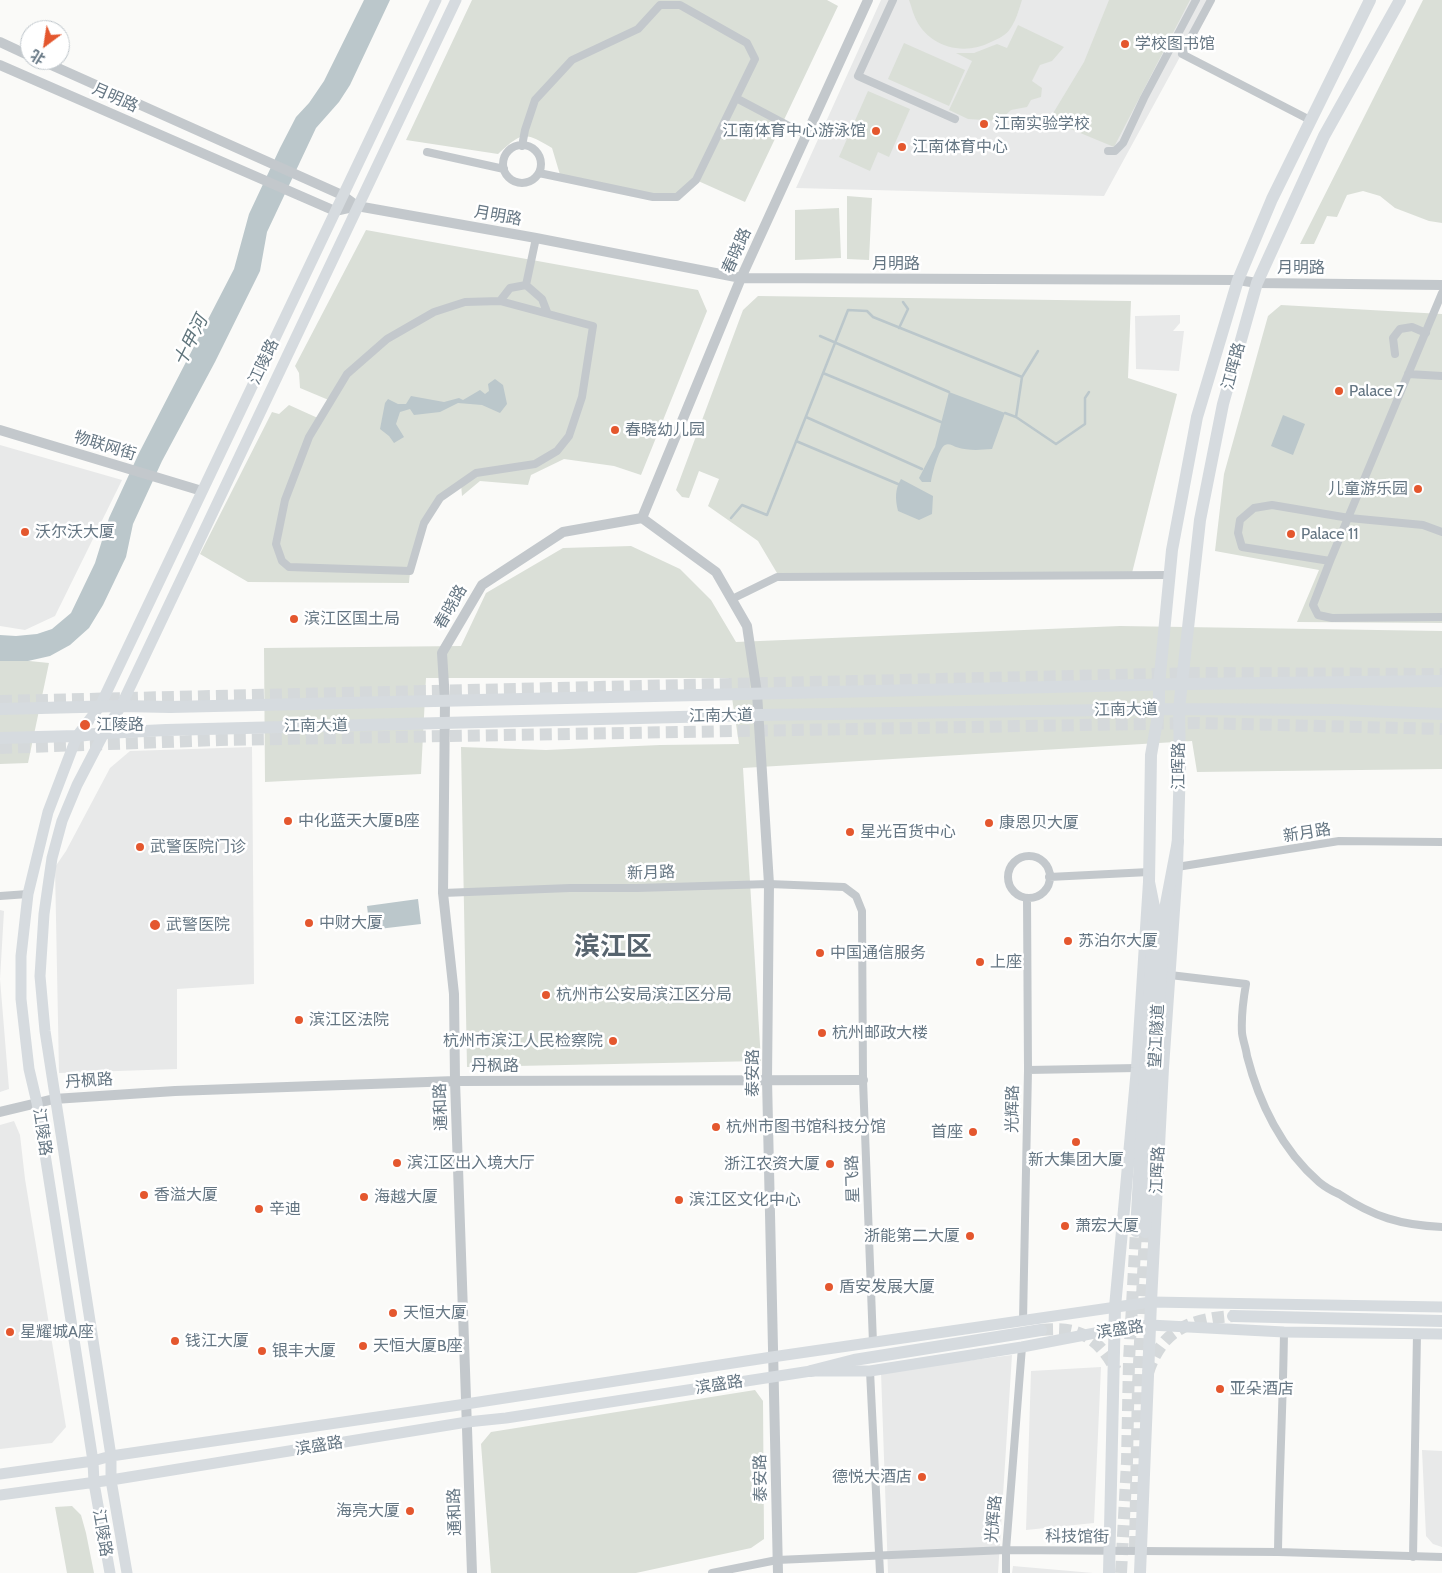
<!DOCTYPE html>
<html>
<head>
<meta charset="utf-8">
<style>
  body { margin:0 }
  #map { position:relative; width:1442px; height:1573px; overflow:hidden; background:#fafaf8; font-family:Cabin,"Noto Sans SC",sans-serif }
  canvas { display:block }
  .north { position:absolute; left:20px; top:20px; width:50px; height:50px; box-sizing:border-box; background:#fff; border:1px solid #c1c8cd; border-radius:50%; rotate:211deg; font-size:14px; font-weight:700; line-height:20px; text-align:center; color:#657683 }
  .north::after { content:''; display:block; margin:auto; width:18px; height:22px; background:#e4572e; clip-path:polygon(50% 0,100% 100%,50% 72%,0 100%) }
</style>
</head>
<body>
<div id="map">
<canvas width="1442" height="1573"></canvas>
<div class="north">北</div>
</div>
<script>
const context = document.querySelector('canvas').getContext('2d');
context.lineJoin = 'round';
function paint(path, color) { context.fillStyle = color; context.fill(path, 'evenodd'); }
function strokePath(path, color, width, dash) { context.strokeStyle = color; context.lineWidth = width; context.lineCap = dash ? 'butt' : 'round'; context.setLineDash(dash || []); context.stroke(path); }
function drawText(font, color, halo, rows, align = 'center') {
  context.font = font + ' Cabin,"Noto Sans SC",sans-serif'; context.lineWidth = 5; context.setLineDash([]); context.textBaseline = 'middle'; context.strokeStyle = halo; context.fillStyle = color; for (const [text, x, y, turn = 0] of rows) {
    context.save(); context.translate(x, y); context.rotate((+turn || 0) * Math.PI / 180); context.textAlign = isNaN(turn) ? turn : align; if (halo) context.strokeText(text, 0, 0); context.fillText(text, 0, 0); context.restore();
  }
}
const built = new Path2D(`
  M881,0H1211L1104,196L796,188Z
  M1180,315V323L1173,331H1184L1179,371L1136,369L1135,316Z
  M0,445L122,480L55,616L25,630L0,626Z
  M252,747L254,984L177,989V1069L59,1073L55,867L66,851L110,768L130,751Z
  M0,910L4,911L0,979L9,1089L0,1092Z
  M14,1121L20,1135L25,1179L66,1427L52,1443L0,1449V1125Z
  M1012,1355L998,1573H888L881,1372Z
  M1101,1367L1094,1523L1026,1530L1031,1371Z
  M1422,1450L1442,1451V1547L1433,1544L1426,1536Z
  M1013,1566L1093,1573H1012Z`);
const green = new Path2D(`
  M472,0H827L838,6L745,202L696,180L677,197H653L561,178L552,148C524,131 522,132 498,154L406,140Z
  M909,0H1022C1019,9 1016,21 1010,29C1006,35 998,39 991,42C962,57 926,46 914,15C912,10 911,5 909,0Z
  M1109,0H1190L1114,147L1049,120L1084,62Z
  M1423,0H1442V223L1429,221L1395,208L1380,196L1363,191L1347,195L1337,217L1327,216L1314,244H1300Z
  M1018,25L1064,47L1052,61L1040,65L1032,81L1042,88L1041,97L1031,100L1027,107L1011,110L999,121L968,119L949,110L972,61L956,53H974L997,44L1007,48Z
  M904,43L965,70L949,106L888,79Z
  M868,91L910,109L889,157L878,152L870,171L839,157Z
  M847,196L872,198L869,260L847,259Z
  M839,208L841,258L795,260V210Z
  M366,230L698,290L707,311L641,475L614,466L564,459L531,475L528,485L480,481L462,496L461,484C454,488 444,493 439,499C422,520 411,557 409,583L248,582L200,554L272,412L279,414L289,405L320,419L331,401L300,388L299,373L295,366Z
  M758,296L1131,301L1128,378L1177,394L1132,573H777L758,541L708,506L719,479L699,471L689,498L682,497L676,490L743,310Z
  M1281,305L1442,314V623L1297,622L1319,570L1215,551L1224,474L1268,316Z
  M631,546L680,569L711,600L736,642L1120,626L1442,631V769L1197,772L1192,741L743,768L761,1061L467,1067L461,747L546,750L660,745L739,744L729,678H426L421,774L265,782L264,648L461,646L486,593L563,548Z
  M0,658L49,663L28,763L0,764Z
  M755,1390L763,1401L764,1539L751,1548L636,1573H491L481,1444L491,1432Z
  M72,1506L81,1515L86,1533L94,1573H67L55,1507Z`);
const water = new Path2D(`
  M364,0H390L350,85L339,102L316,128L267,232L260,271L215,362L162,461L133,524L126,557L103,605L89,628L70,645L50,656L28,661H0V635L16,636L37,634L52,629L71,613L95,563L109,518L139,453L234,269L249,214L280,148L296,117L309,103L324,81Z
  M495,379L503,385L507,404L500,413L482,405L458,403L440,412L414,415L410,409L400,412L396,424L404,437L394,443L389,436L380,429L385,403L388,399L398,404H406L411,396L444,402L459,398L463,400L480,390L485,394L489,391L488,384Z
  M949,392L1005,413L992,449C979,450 969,451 956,447C953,446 949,443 945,445C939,448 932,474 931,482H922L919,478L935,447Z
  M1283,415L1305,424L1293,455L1271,446Z
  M901,479L933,496L932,514L919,520L898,511C895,499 895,489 901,479Z
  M418,899L421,924L370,930L367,906Z`);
const stream = new Path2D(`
  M899,328L908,309L903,302
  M820,336L949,392
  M823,373L941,422
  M1005,413L1016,417L1022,377L1038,351
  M806,417L922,469
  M1016,417L1056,444L1085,424V398L1089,392
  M796,441L898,484
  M731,518L742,505L767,515L848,310L867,311L873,317L1022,377`);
const trunkTunnel = new Path2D(`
  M0,701L1199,673L1442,674
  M0,748L220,740L1199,723L1442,729
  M1041,1330C1078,1326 1097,1336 1116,1370
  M1148,1373C1162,1329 1190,1319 1233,1316
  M1135,1548L1138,1386L1145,1232
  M1121,1573L1127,1462L1129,1361L1136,1231`);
const minor = new Path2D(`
  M893,0L858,76L955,119
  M1211,0L1182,54L1310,120
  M736,98L806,135
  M503 164a19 19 0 1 1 38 0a19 19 0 1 1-38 0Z
  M522,146L525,130L535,100L572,60L638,29L660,5H680L747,43L755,59L696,180L677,197H653L539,173
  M1108,151H1115L1123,143L1144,98L1196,0
  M427,152L504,169
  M526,285L536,238
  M500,301L593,326L582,397L569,436L557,451L535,464L476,473L440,498L424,523L410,571L289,567L282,561L276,544L285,500L309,437L347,374L387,339L434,312L465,302Z
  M500,301L510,288L526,285L542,299L547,312
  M1395,354L1393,338L1400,329L1412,327L1426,333
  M1408,374L1442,376
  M1442,532L1423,525L1349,518L1272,505L1254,508L1240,520L1238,533L1242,547L1330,561L1313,605L1318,615L1332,618L1442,617
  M1330,561L1442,293
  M732,599L777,577L1170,575
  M1008 877a21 21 0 1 1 42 0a21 21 0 1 1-42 0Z
  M1177,867L1339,841L1442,842
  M1049,877L1149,872
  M443,893L570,888H637L769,884L844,887L856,896L862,911L863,1080L873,1343
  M0,896L28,894
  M1170,975L1246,984C1243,1001 1241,1016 1242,1033C1243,1041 1246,1048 1247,1056C1259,1103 1282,1150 1319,1182C1325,1187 1332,1191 1339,1194C1374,1217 1400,1225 1442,1227
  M1028,1070L1137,1068
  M1023,1321L1028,1070L1027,898
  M870,1371L880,1573
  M1278,1552C1279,1479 1283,1406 1284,1332
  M1413,1557L1417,1334
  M712,1573L777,1560L1006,1550L1278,1552L1442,1557
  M1006,1573V1550L1022,1347`);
const tertiary = new Path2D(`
  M0,42L30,56
  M40,60L342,195L357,206
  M0,65L335,211L357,206L536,238L741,278L1238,280L1257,283L1442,285
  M0,430L202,491
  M642,518L741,278L868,0
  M0,1112L54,1099L175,1091L455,1081L863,1080
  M472,1573L455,1081L454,994L443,893L445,701L442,653L482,585L563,532L642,518L716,572L747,626L757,693L769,884L767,1079L778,1573`);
const secondary = new Path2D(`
  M0,1474L93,1461L111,1456L466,1404L772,1357L1151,1302L1442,1307
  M0,1495L111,1480L467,1422L506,1418L811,1371H870L1022,1347L1116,1329L1150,1325L1284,1332L1442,1334
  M110,1573L94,1483L93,1461L37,1103L29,1069L21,999V956L28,894L48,812L77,736L100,706L436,0
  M127,1573L111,1480V1456L45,1031L40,976L44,914L52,858L62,821L77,785L104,733L121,706L456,0`);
const primary = new Path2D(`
  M0,709L121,706L170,707L1183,684L1442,681
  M0,738L77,736L104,733L166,730L758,715L1179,709L1337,710L1442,714
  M1109,1573L1115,1307L1137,1068L1149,882L1151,755L1159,710V685L1172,550L1197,417L1238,280L1272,199L1370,0
  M1140,1573L1151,1302L1163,1068L1177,867L1180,763L1179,709L1200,520L1223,404L1257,283L1324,136L1400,0`);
const trunk = new Path2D(`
  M1136,1231L1154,907L1149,882
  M1145,1232L1165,909L1178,841
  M1233,1316L1442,1321
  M811,1371L854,1360L1041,1330`);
const markers = [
  [1125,44,5,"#e4572e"],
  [984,124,5,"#e4572e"],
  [876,131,5,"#e4572e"],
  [902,147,5,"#e4572e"],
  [1339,391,5,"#e4572e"],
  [615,430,5,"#e4572e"],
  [1418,489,5,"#e4572e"],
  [25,532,5,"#e4572e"],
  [1291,534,5,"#e4572e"],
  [294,619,5,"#e4572e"],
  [85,725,6,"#e4572e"],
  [288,821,5,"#e4572e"],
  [989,823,5,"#e4572e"],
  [850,832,5,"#e4572e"],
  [140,847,5,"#e4572e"],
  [309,923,5,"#e4572e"],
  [155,925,6,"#e4572e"],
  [1068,941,5,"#e4572e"],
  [820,953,5,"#e4572e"],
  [980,962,5,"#e4572e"],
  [546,995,5,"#e4572e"],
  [299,1020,5,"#e4572e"],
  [822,1033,5,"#e4572e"],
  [613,1041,5,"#e4572e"],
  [716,1127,5,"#e4572e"],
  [973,1132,5,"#e4572e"],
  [1076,1142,5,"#e4572e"],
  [397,1163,5,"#e4572e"],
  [830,1164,5,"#e4572e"],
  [144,1195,5,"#e4572e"],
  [364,1197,5,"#e4572e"],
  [679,1200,5,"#e4572e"],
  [259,1209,5,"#e4572e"],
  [1065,1226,5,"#e4572e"],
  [970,1236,5,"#e4572e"],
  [829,1287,5,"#e4572e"],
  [393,1313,5,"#e4572e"],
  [10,1332,5,"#e4572e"],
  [175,1341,5,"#e4572e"],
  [363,1346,5,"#e4572e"],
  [262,1351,5,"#e4572e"],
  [1220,1389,5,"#e4572e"],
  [922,1477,5,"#e4572e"],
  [410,1511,5,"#e4572e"]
];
const poiNames = [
  ["学校图书馆",1135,44],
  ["江南实验学校",994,124],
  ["江南体育中心游泳馆",866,131,"right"],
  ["江南体育中心",912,147],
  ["Palace 7",1349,391],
  ["春晓幼儿园",625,430],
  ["儿童游乐园",1408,489,"right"],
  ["沃尔沃大厦",35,532],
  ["Palace 11",1301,534],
  ["滨江区国土局",304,619],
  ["江陵路",96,725],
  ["中化蓝天大厦B座",298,821],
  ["康恩贝大厦",999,823],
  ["星光百货中心",860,832],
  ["武警医院门诊",150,847],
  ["中财大厦",319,923],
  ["武警医院",166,925],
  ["苏泊尔大厦",1078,941],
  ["中国通信服务",830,953],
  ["上座",990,962],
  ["杭州市公安局滨江区分局",556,995],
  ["滨江区法院",309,1020],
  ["杭州邮政大楼",832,1033],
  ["杭州市滨江人民检察院",603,1041,"right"],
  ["杭州市图书馆科技分馆",726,1127],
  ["首座",963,1132,"right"],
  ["新大集团大厦",1076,1160,"center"],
  ["滨江区出入境大厅",407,1163],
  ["浙江农资大厦",820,1164,"right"],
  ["香溢大厦",154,1195],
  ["海越大厦",374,1197],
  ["滨江区文化中心",689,1200],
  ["辛迪",269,1209],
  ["萧宏大厦",1075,1226],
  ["浙能第二大厦",960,1236,"right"],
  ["盾安发展大厦",839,1287],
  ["天恒大厦",403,1313],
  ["星耀城A座",20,1332],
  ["钱江大厦",185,1341],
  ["天恒大厦B座",373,1346],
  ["银丰大厦",272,1351],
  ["亚朵酒店",1230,1389],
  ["德悦大酒店",912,1477,"right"],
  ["海亮大厦",400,1511,"right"]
];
const streetNames = [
  ["月明路",115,98,24],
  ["月明路",498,216,10],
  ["春晓路",737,251,-66],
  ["月明路",896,264],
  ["月明路",1301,268],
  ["江陵路",264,362,-65],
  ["江晖路",1234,366,-75],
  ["物联网街",105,446,17],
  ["春晓路",451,607,-60],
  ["江南大道",1126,710,-1],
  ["江南大道",721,716,-1],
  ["江南大道",316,726,-1],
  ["江晖路",1179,766,-90],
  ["新月路",1307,833,-9],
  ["新月路",651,873,-2],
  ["望江隧道",1157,1036,-87],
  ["丹枫路",495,1066],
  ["泰安路",753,1073,-90],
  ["丹枫路",89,1081,-4],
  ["通和路",441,1107,-92],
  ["光辉路",1013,1109,-89],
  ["江陵路",42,1132,81],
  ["江晖路",1158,1170,-87],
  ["星飞路",853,1179,-92],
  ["滨盛路",1120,1330,-8],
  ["滨盛路",719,1385,-9],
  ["滨盛路",319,1446,-9],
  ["泰安路",761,1478,-91],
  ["通和路",455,1512,-92],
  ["光辉路",994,1519,-85],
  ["江陵路",102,1533,80],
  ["科技馆街",1077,1537,1]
];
const waterNames = [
  ["十甲河",191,341,-64]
];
const townNames = [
  ["滨江区",613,947]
];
paint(built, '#e8e9e9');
paint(green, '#dadfd7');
paint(water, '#bbc7cb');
strokePath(stream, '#bbc7cb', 2.5);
strokePath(trunkTunnel, '#d5d9db', 12, [12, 6]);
strokePath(minor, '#c3c8cc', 8);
strokePath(tertiary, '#c3c8cc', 10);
strokePath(secondary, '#d6dbdf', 11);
strokePath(primary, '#d6dbdf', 12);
strokePath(trunk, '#d6dbdf', 12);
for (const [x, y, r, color] of markers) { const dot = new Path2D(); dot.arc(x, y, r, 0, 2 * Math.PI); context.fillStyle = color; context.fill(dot); strokePath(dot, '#fff', 2); }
drawText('16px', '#657683', '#fff', poiNames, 'left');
drawText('16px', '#657683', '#fff', streetNames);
drawText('italic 18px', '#60757c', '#fff', waterNames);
drawText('bold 26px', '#57646e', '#fff', townNames);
</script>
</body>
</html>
